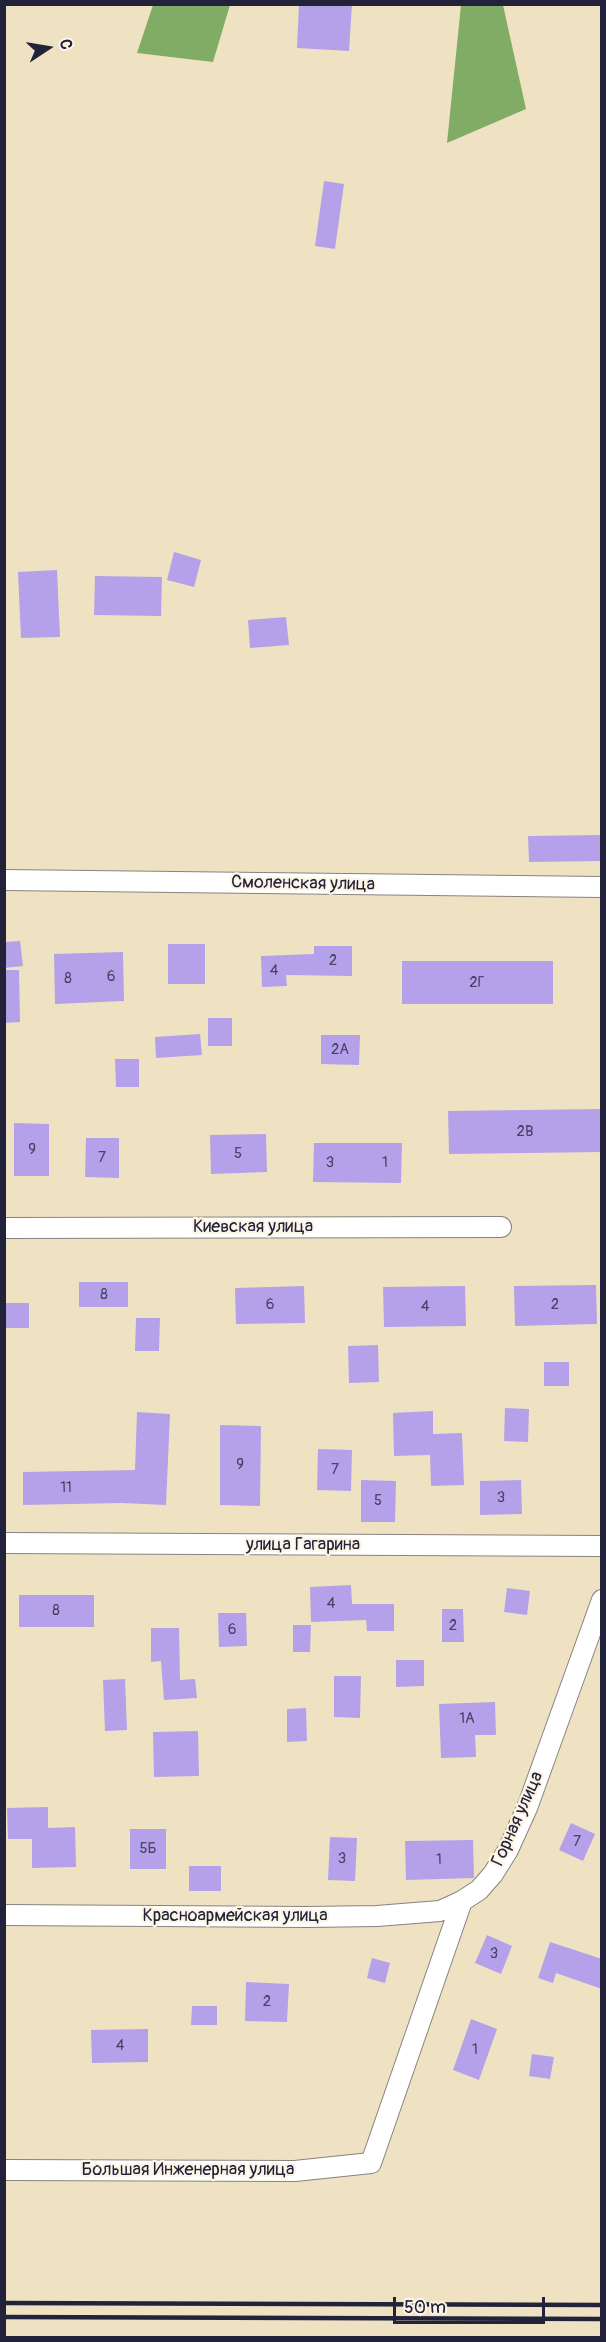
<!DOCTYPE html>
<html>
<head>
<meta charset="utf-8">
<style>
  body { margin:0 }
  #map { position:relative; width:606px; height:2342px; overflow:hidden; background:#efe2c3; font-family:Pangolin,sans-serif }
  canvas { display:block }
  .frame { position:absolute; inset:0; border:6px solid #22223b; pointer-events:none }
  .north { position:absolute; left:18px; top:18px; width:60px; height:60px; -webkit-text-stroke:4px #fcf5e5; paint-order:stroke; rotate:78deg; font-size:16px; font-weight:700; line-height:24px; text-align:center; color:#22223b }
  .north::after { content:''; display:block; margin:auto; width:21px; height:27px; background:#22223b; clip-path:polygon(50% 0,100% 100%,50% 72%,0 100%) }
  .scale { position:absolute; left:393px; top:2297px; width:152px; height:27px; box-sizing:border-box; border:3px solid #22223b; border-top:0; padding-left:8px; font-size:18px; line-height:21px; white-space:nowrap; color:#22223b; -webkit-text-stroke:4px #fcf5e5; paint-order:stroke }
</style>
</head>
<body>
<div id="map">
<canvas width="606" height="2342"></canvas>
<div class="frame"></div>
<div class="north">С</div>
<div class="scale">50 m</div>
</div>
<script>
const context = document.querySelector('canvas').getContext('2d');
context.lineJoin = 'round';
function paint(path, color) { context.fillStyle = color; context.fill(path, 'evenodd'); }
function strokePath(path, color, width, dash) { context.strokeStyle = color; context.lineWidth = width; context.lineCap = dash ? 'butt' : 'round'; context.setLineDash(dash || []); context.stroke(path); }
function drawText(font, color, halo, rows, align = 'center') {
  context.font = font + ' Pangolin,sans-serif'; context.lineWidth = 4.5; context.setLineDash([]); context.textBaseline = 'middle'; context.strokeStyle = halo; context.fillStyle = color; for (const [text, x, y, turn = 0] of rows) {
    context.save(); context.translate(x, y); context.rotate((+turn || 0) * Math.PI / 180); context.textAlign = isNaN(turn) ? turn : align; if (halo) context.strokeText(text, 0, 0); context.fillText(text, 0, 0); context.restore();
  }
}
const forest = new Path2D(`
  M153,5H230L213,62L137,53Z
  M461,5H503L526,109L447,143Z`);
const building = new Path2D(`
  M299,4H352L349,51L297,48Z
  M324,181L344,184L335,249L315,246Z
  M174,552L201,560L194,587L167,580Z
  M57,570L60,637L21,638L18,572Z
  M95,576L162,577L161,616L94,615Z
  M286,617L289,645L250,648L248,620Z
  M602,835V861L529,862L528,836Z
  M20,941L23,966L4,968V942Z
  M168,944H205V984H168Z
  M314,946H352V976L286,975L287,986L262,987L261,956L314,954Z
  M123,952L124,1001L55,1004L54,954Z
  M402,961H553V1004H402Z
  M4,970H19L20,1022L4,1023Z
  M208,1018H232V1046H208Z
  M200,1034L202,1055L156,1058L155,1037Z
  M321,1035H360L359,1065L321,1064Z
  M115,1059H139V1087H116Z
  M602,1109V1152L449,1154L448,1111Z
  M14,1123L49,1124V1176H14Z
  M266,1134L267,1172L211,1174L210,1135Z
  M86,1138H119V1178L85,1177Z
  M314,1143H402L401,1183L313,1182Z
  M79,1282H128V1307H79Z
  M596,1285L597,1324L515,1326L514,1286Z
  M304,1286L305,1323L236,1324L235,1288Z
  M465,1286L466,1326L384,1327L383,1287Z
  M4,1303H29V1328H4Z
  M136,1318H160L159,1351H135Z
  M378,1345L379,1382L349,1383L348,1346Z
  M544,1362H569V1386H544Z
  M505,1408L529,1409L528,1442L504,1441Z
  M433,1411V1434L462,1433L464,1485L431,1486L430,1455L394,1456L393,1413Z
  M137,1412L170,1414L166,1505L121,1503L23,1505V1472L135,1470Z
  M220,1425L261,1426L260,1506L220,1505Z
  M318,1449L352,1450L351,1491L317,1490Z
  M361,1480L396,1481L395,1522H361Z
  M521,1480L522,1514L480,1515V1481Z
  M351,1585L352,1604H394V1631H367L366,1620L311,1622L310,1587Z
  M507,1588L530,1591L527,1615L504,1612Z
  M19,1595H94V1627H19Z
  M442,1609H463L464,1642H442Z
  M218,1613H246L247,1646L219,1647Z
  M293,1625H311L310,1652H293Z
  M151,1628H179L180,1680L195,1679L197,1698L164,1700L161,1661L151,1662Z
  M396,1660H424V1686L396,1687Z
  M334,1676H361L360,1718L334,1717Z
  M125,1679L127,1730L105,1731L103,1680Z
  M495,1702L496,1735H475L476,1757L441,1758L439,1704Z
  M306,1708L307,1741L287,1742V1709Z
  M198,1731L199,1776L154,1777L153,1732Z
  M48,1807V1828L75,1827L76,1867L32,1868V1839H8L7,1808Z
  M571,1823L595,1834L583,1861L559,1850Z
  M130,1829H166V1869H130Z
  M330,1837L357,1838L355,1881L328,1880Z
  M473,1840L474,1878L406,1880L405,1841Z
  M189,1866H221V1891H189Z
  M487,1935L512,1946L501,1974L475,1963Z
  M550,1942L602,1959V1989L556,1973L553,1983L538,1978Z
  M372,1958L390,1963L385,1983L367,1978Z
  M246,1982L289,1984L287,2022L245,2021Z
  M192,2006H217V2025H191Z
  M471,2019L497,2029L479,2080L453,2070Z
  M148,2029V2062L92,2063L91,2030Z
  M532,2054L554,2057L550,2079L529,2076Z`);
const minor = new Path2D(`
  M4,880L602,887
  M4,1228L501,1227
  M4,1543L602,1546
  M4,1915L307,1917L377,1916L440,1911L462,1901L479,1890L493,1874L508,1850L527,1808L602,1600
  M4,2170L295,2171L371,2163L462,1901`);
const rail = new Path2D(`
  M4,2303L602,2305
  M4,2317L602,2319`);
const numberNames = [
  ["2",333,961],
  ["4",274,971],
  ["6",111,977],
  ["8",68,979],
  ["2Г",477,983],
  ["2А",340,1050],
  ["2В",525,1132],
  ["9",32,1150],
  ["5",238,1154],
  ["7",102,1158],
  ["3",330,1163],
  ["1",385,1163],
  ["8",104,1295],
  ["6",270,1305],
  ["2",555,1305],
  ["4",425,1307],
  ["9",240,1465],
  ["7",335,1470],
  ["11",66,1488],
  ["3",501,1498],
  ["5",378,1501],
  ["4",331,1604],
  ["8",56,1611],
  ["2",453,1626],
  ["6",232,1630],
  ["1A",467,1719],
  ["7",577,1842],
  ["5Б",148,1849],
  ["3",342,1859],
  ["1",439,1860],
  ["3",494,1954],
  ["2",267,2002],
  ["4",120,2046],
  ["1",475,2050]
];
const streetNames = [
  ["Смоленская улица",303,884,1],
  ["Киевская улица",253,1227],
  ["улица Гагарина",303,1545],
  ["Горная улица",518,1819,-66],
  ["Красноармейская улица",235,1916],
  ["Большая Инженерная улица",188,2170]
];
paint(forest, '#80ac65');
paint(building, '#b4a1e9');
strokePath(minor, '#88827f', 22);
strokePath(minor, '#fff', 20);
strokePath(rail, '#22223b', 4.5);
drawText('15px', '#464266', null, numberNames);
drawText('18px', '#22223b', '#fcf5e5', streetNames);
</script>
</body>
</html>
